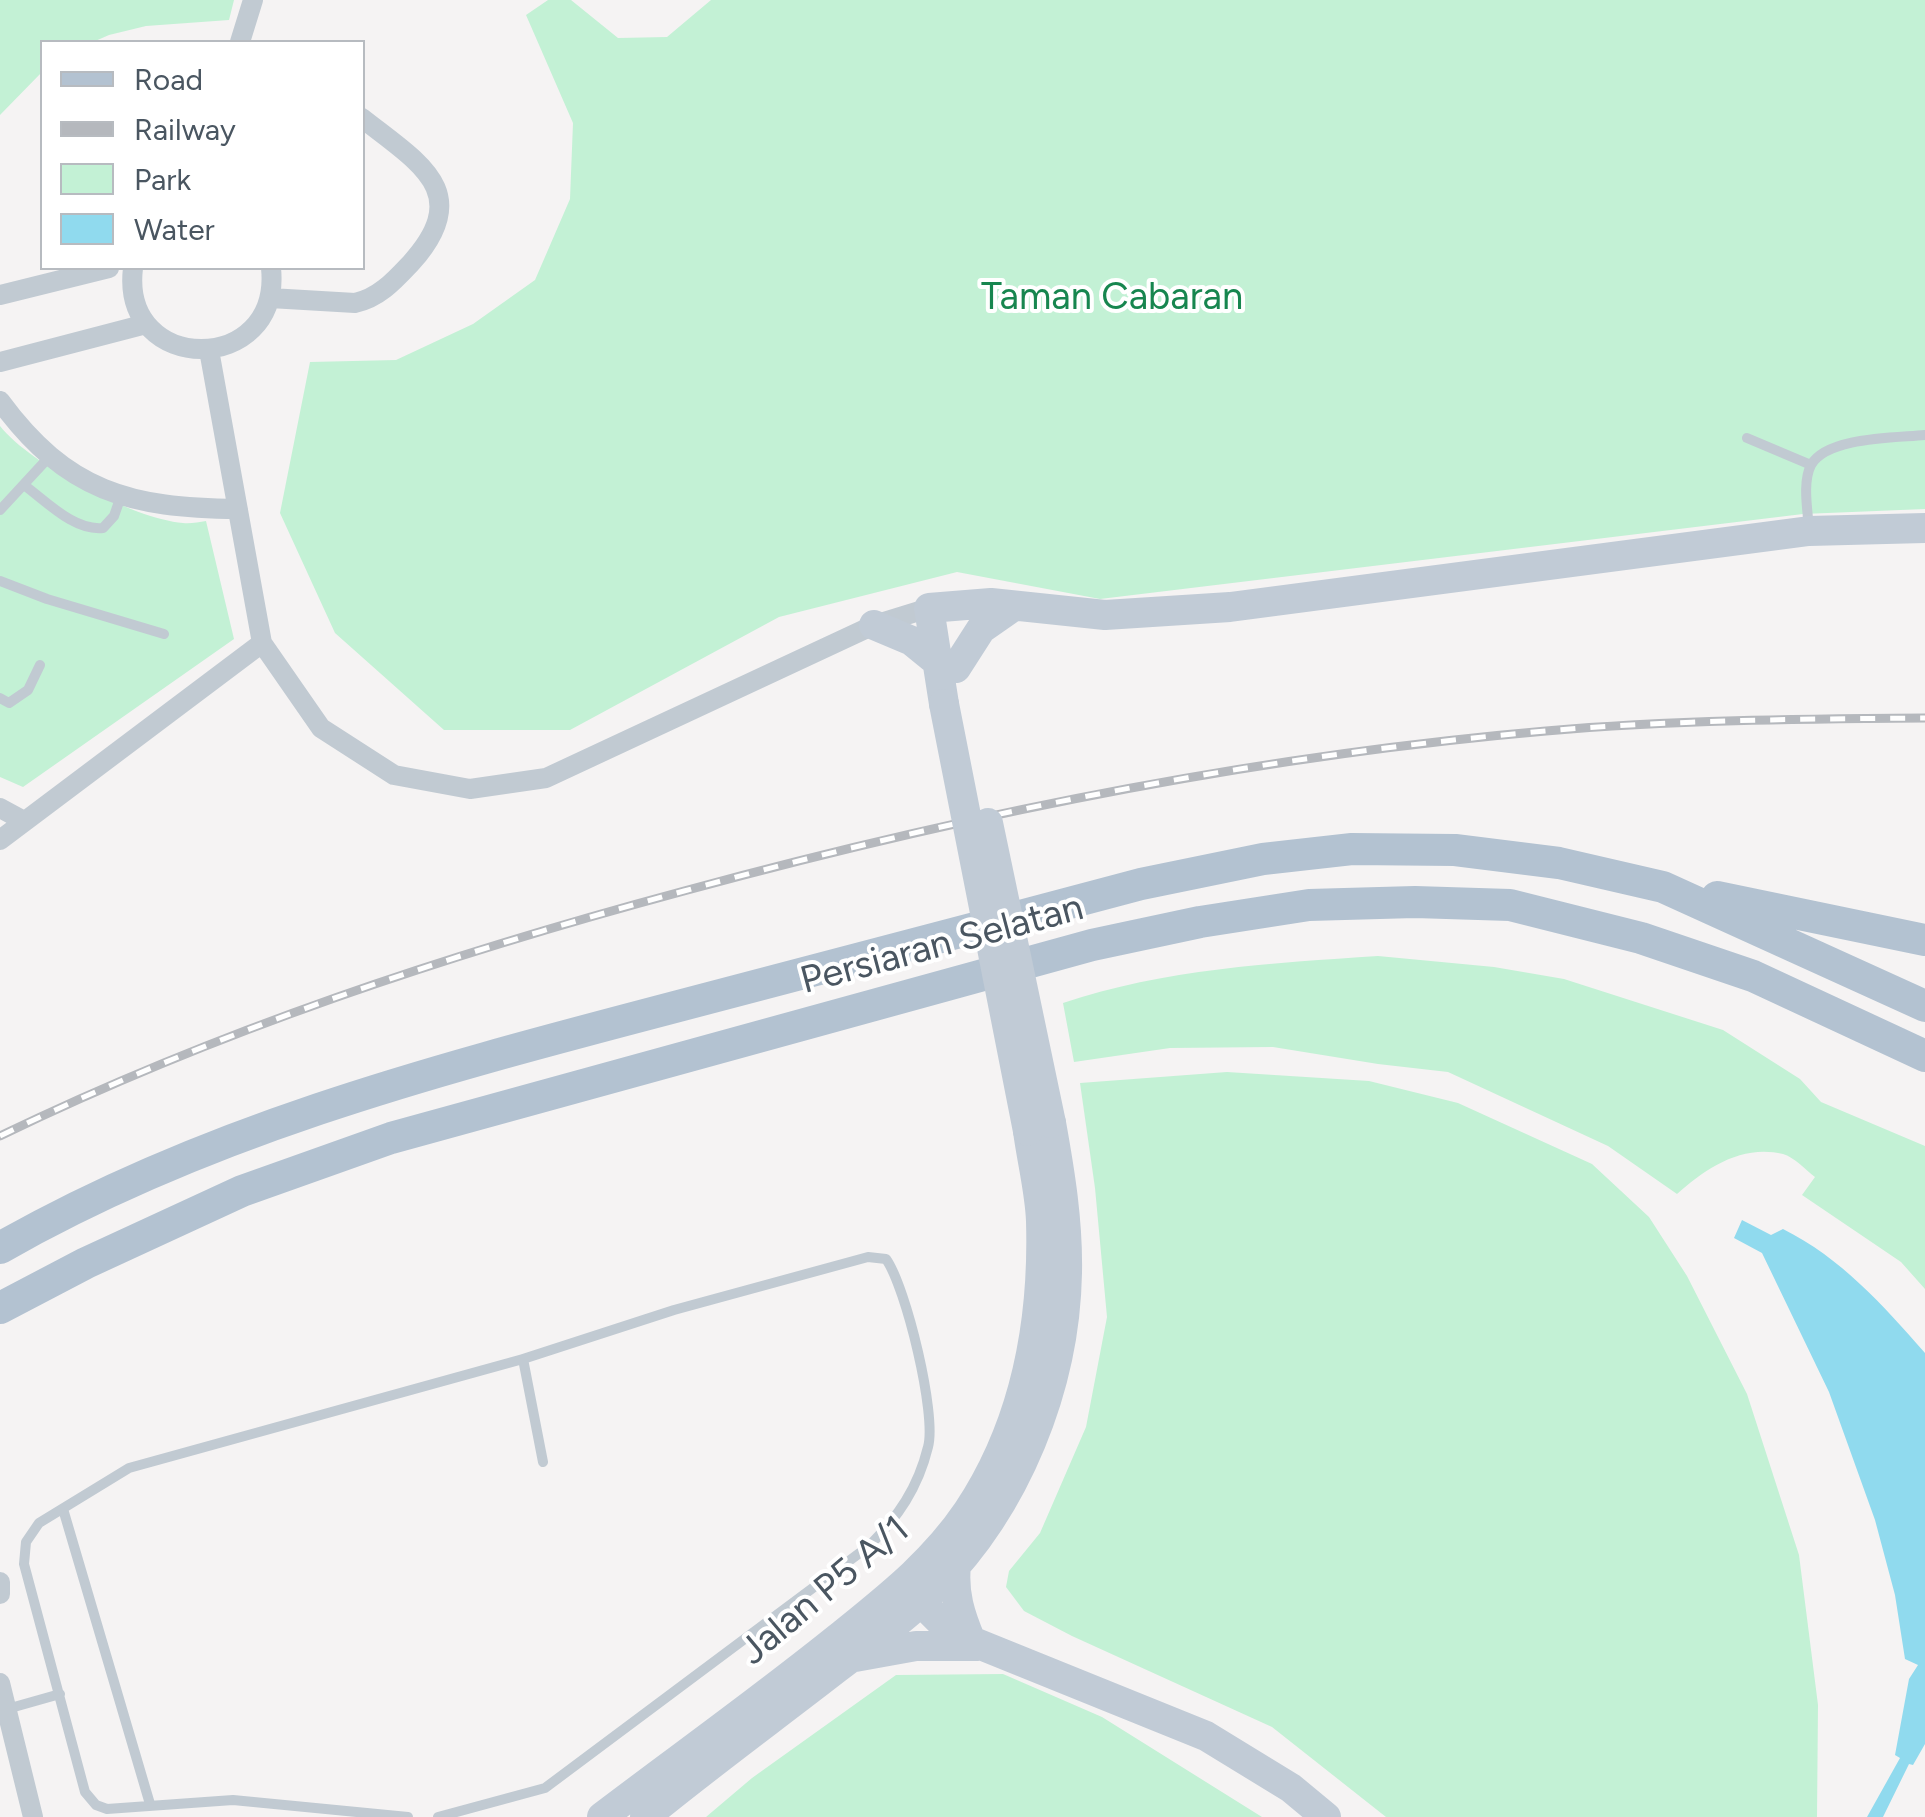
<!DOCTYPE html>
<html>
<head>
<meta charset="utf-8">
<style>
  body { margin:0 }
  #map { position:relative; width:1925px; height:1817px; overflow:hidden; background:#f5f3f3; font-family:Figtree,sans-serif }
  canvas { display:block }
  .legend { position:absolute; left:40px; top:40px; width:325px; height:230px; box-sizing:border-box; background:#fff; border:2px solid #b7bbc0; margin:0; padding:12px 18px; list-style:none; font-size:30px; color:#4a5661 }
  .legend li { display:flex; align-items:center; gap:20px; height:50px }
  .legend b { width:50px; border:2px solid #b7bbc0 }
</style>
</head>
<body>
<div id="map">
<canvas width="1925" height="1817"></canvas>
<ul class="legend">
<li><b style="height:12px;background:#b3c2d1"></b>Road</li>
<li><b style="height:12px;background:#b5b8bd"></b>Railway</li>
<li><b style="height:28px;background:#c3f1d5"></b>Park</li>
<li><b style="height:28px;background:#90daee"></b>Water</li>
</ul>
</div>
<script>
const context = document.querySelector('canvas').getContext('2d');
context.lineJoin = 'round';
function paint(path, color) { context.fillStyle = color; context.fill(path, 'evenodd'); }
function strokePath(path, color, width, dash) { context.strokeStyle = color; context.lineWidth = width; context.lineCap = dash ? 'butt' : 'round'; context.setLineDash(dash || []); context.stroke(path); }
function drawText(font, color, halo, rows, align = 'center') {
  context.font = font + ' Figtree,sans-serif'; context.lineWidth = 8; context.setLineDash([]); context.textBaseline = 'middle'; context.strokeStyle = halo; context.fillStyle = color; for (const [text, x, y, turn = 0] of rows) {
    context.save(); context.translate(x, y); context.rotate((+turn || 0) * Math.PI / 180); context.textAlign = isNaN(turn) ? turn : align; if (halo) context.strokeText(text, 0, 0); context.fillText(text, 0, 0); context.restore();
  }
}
const green = new Path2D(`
  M0,0H234L229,20L146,26L109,35L93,42H42V72L0,115Z
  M548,0H571L618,38L667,37L711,0H1925V509L1803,514L1100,599L957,572L779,617L570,730H444L335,633L280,513L310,362L396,360L473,324L535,280L570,199L573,123L526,15Z
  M0,426C31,465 134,519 183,523C190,524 199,522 206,521L234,639L23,787L0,777Z
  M1378,956L1494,967L1564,979L1723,1030L1800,1079L1821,1102L1925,1146V1289L1901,1262L1802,1195L1815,1177C1806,1170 1794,1157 1783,1154C1742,1144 1706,1168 1677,1194L1608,1146L1448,1072L1378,1064L1273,1047L1170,1048L1074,1062L1063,1003C1164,969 1272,963 1378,956Z
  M1227,1072L1369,1081L1458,1103L1592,1164L1649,1217L1687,1276L1747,1394L1799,1555L1818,1705L1817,1817H1386L1272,1727L1072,1636L1024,1611L1006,1587L1009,1571L1040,1533L1086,1427L1107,1317L1095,1188L1080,1083Z
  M1003,1674L1102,1717L1262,1817H706L752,1778L896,1675Z`);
const water = new Path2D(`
  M1742,1220L1771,1235L1783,1229C1841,1258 1883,1305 1925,1353V1744L1913,1765L1909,1764L1883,1817H1867L1900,1758L1895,1755L1909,1679L1918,1665L1905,1659L1895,1595L1875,1520L1829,1392L1762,1253L1734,1238Z`);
const lane = new Path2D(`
  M1747,438L1811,465
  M24,485C47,502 74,531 103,528L114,516L121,496
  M0,510L50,456
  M1809,530C1808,511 1802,483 1811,465C1827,437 1895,438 1925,435
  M0,581L47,599L164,634
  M0,698L9,703L28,690L40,665
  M523,1359L543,1462
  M63,1509L150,1804
  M7,1709L60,1694
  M408,1817L233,1800L107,1809L96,1805L85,1792L24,1564L26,1542L39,1523L129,1468L523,1359L674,1310L868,1257L886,1259C906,1287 937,1415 928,1447C918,1488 898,1517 869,1546L545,1788L438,1817`);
const street = new Path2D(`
  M240,42L253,0
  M133,268C120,376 282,376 271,268
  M0,295L109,268
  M270,298L355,303C379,298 395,280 411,263C475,192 419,163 362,118
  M209,350L262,643L321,728L394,775L470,789L546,778L874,625L929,608
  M0,362L146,324
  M0,401C67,492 130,508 238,509
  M0,808L24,821
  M0,840L262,643
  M0,1582V1594
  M0,1683L33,1817`);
const secondary = new Path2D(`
  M874,625L912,641L939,663
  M956,668L981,629L1014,606
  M944,704L929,608L991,603L1105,615L1230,607L1809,531L1925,528
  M956,1565C953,1593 960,1615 971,1641
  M907,1588L946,1627L971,1641L1206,1736L1291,1788L1326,1817
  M855,1657L916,1646H978
  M602,1817C681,1757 761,1700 838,1638C886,1599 933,1563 968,1511C1025,1425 1044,1323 1041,1221C1040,1192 1032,1161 1028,1131
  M645,1817C707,1766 773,1718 836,1669C870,1643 906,1618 936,1587C1016,1507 1065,1387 1067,1273C1068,1222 1060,1173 1051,1123`);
const primary = new Path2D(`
  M1717,897L1925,940
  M0,1248C203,1132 428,1072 652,1013C815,971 978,927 1141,884L1263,859L1352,849L1455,850L1559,863L1663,887L1925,1006
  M0,1308L86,1263L242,1191L391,1138L1092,945L1200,922L1309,905L1415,902L1510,905L1641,938L1753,976L1925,1056`);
const rail = new Path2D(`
  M0,1136C219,1030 450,954 684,891C967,814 1254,756 1546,731C1672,720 1799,719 1925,718`);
const secondaryBridge = new Path2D(`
  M944,704L1028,1131
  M988,823L1051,1123`);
const parkNames = [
  ["Taman Cabaran",1112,298]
];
const streetNames = [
  ["Persiaran Selatan",942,945,-15],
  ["Jalan P5 A/1",825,1591,-40]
];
paint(green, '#c3f1d5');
paint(water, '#90daee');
strokePath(lane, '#c1cad2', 10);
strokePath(street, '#c1cad2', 20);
strokePath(secondary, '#c1cbd6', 30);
strokePath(primary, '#b3c2d1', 32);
strokePath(rail, '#b5b8bd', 9);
strokePath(rail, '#fff', 5, [15]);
strokePath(secondaryBridge, '#c1cbd6', 30);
drawText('38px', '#17864f', '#fff', parkNames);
drawText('38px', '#4a5661', '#fff', streetNames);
</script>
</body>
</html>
